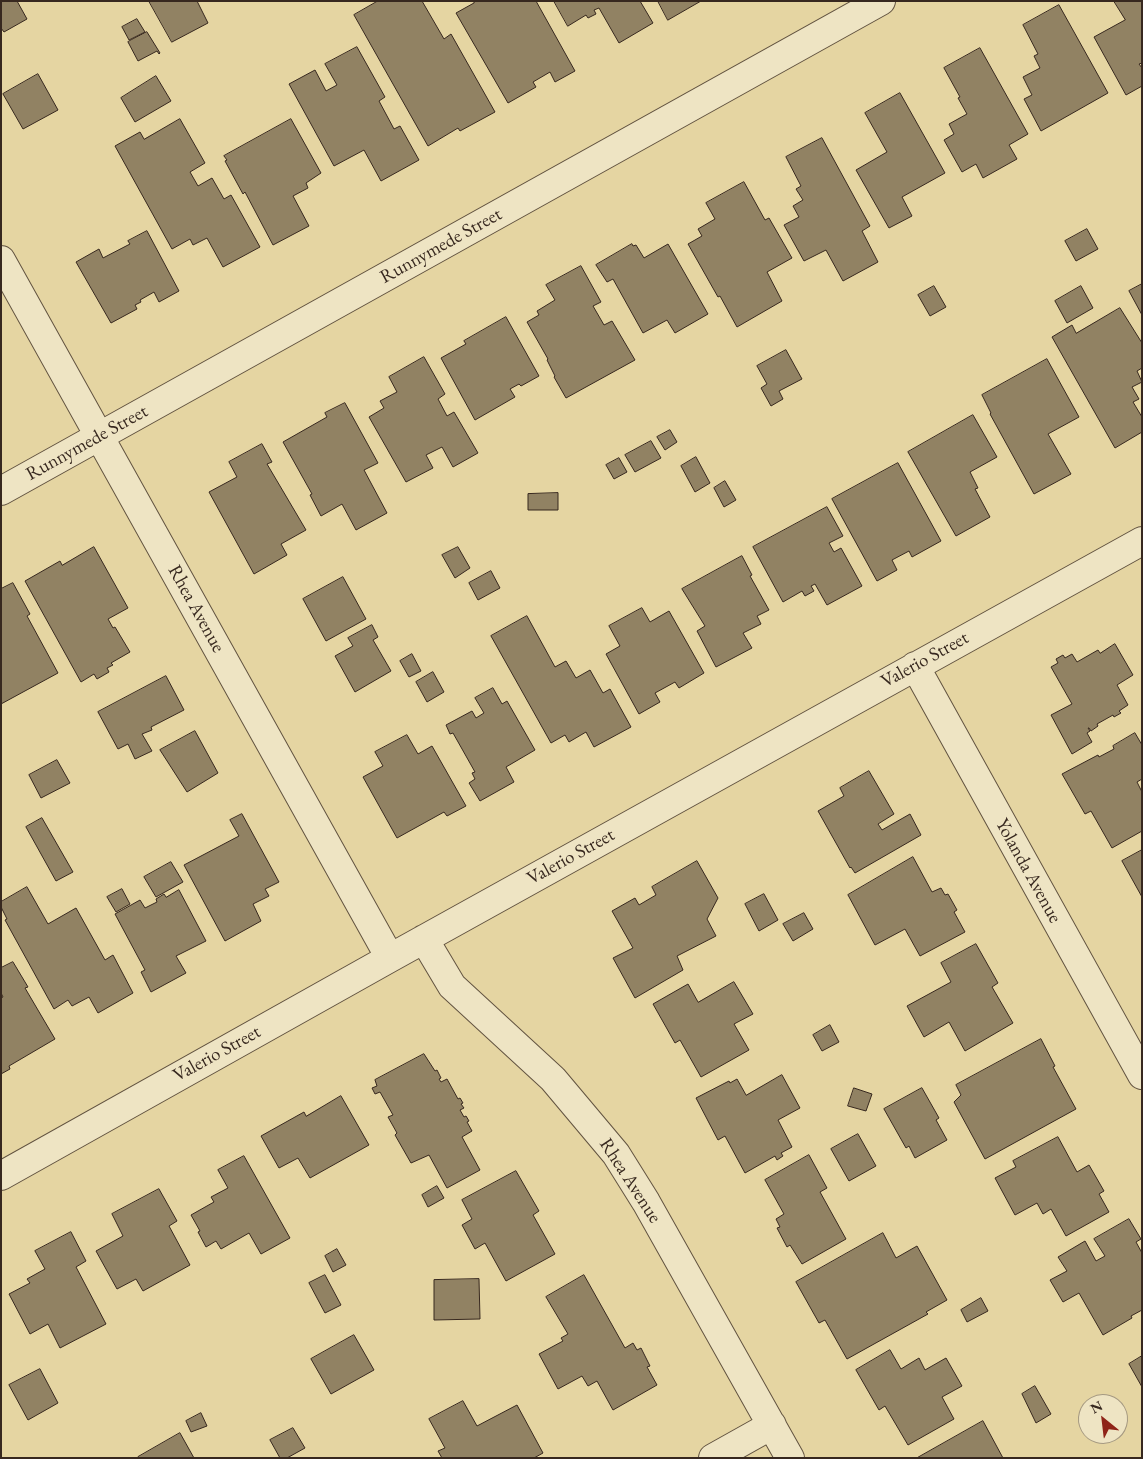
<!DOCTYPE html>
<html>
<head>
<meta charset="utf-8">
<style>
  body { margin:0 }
  #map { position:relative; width:1143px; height:1459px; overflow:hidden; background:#e5d5a2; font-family:"EB Garamond",serif }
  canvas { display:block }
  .frame { position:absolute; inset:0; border:2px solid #37281f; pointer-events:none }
  .north { position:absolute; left:1078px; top:1394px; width:50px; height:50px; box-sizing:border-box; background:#eee4c3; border:1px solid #a59981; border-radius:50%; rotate:331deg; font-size:14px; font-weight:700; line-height:20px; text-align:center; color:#37281f }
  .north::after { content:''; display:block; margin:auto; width:18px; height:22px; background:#8f2418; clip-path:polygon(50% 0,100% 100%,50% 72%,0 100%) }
</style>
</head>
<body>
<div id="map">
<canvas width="1143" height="1459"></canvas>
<div class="frame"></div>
<div class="north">N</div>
</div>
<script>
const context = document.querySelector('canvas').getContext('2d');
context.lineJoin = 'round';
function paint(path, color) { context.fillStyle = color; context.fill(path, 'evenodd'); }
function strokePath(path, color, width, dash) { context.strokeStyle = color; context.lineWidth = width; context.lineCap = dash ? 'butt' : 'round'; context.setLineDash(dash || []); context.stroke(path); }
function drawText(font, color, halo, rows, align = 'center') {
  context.font = font + ' "EB Garamond",serif'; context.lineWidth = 4.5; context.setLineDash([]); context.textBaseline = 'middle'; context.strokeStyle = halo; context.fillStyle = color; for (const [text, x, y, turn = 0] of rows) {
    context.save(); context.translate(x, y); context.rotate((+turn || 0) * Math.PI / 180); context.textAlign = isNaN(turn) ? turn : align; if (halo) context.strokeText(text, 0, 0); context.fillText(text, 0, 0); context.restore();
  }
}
const building = new Path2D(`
  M1,1H17L27,19L4,32L1,28Z
  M149,1H197L208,23L172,42Z
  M378,1H422L444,39L451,34L495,112L460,131L458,128L428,146L354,15Z
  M473,1H536L575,71L555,82L550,72L533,82L536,87L508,103L456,13L474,3Z
  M554,1H640L653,23L619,43L599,8L594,10L596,14L588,18L586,15L568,26Z
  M658,1H701L668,20Z
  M1114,1H1142V63L1139,64L1142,68V86L1126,95L1094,37L1125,20Z
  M1059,5L1108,93L1041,131L1024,99L1032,95L1023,77L1040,68L1034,56L1038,54L1023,25Z
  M137,19L145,32L129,40L122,27Z
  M147,32L160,53L159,54L157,51L138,61L128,42Z
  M357,47L385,97L379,101L394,129L400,126L419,160L381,181L364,150L334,166L289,84L315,70L326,91L337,85L325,64Z
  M980,48L1028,134L1009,145L1017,159L983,178L976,164L962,172L944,140L954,134L949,124L967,114L958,98L960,97L944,68Z
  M38,74L58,110L23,129L3,94Z
  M156,76L171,101L135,122L121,98Z
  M900,93L945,173L902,197L912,216L889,228L856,170L887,152L865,113Z
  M180,119L205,163L190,172L198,186L212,178L224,199L231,195L260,247L223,267L207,238L193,245L190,239L172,249L115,146L140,132L144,139Z
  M291,119L321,173L306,183L308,188L293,196L309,226L273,245L245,192L243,194L225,161L227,160L224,156Z
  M822,138L870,226L862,231L878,262L843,281L826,250L804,261L784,225L799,217L793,206L803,200L796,189L801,186L786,157Z
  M744,182L765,220L769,218L792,258L767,272L782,301L737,327L720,296L718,297L688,244L702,236L698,229L715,219L706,203Z
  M1087,229L1098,249L1076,261L1065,241Z
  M147,231L179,291L159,302L154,292L140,300L141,302L135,305L137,309L111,323L76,262L99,249L103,258L130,244L128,241Z
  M632,244L633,246L636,245L644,258L668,244L708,314L675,333L667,320L643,333L613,279L607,282L596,265Z
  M581,266L601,302L593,306L604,325L612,321L635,360L566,398L554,377L555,376L547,360L548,359L527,322L539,315L537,311L555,300L546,285Z
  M1142,284V315L1129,291Z
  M934,286L946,307L930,316L918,295Z
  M1081,286L1093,308L1067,323L1055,301Z
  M1120,308L1142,343V368L1137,371L1142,382L1132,387L1139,399L1133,402L1142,417V432L1115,448L1052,337L1072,325L1076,333Z
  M506,317L539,376L521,386L519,384L510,389L515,397L475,420L441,358L466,344L464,341Z
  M786,350L802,379L779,391L783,399L771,406L761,388L767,384L757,366Z
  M424,357L445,394L438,399L447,416L454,412L478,453L453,467L442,447L426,455L433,468L406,482L369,417L384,408L380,401L397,392L389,377Z
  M1047,359L1079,417L1048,434L1071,474L1034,494L990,414L991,413L982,395Z
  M345,403L378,463L364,470L387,513L356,530L342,504L321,516L310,495L312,494L283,442L327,417L325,413Z
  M973,415L997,457L970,472L978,488L975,489L990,517L956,536L908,452Z
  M670,430L677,442L665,450L657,437Z
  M651,441L661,458L635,472L625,455Z
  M262,444L272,462L267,464L306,530L281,544L287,555L254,574L209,492L237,477L229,462Z
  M696,457L710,483L695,492L681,466Z
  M619,458L627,472L614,479L606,465Z
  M898,463L941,541L912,557L909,551L892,560L897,570L877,581L832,499Z
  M725,481L736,500L724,507L714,488Z
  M558,493V510H528V494Z
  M827,507L843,536L829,543L834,552L841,548L862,586L827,605L815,584L811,586L814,591L805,596L802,591L783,602L753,547Z
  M94,547L128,608L108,619L113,628L115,627L130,652L111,663L113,665L107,668L109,672L97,679L94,674L81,682L25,581L60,561L62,565Z
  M458,547L470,568L455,578L442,555Z
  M742,556L752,575L750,576L769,610L757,616L761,624L743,633L752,648L716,667L697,631L705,626L682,589Z
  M491,571L500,588L478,600L469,583Z
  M343,577L366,619L326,641L303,599Z
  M13,583L30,614L27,616L58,673L1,704V589Z
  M642,608L650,622L669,611L704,673L679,688L675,682L655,693L660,702L639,714L606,654L620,646L609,626Z
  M527,616L555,667L566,661L576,678L590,670L603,693L610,689L631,727L594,747L586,732L569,742L565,735L551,743L491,636Z
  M372,625L378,637L373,640L391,671L355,692L335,656L353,646L348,638Z
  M1115,644L1133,675L1117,685L1128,705L1119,711L1121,713L1114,717L1113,715L1097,724L1098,726L1091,731L1089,728H1088L1090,731L1087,733L1092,742L1072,754L1051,715L1072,704L1051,667L1058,663L1056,659L1063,655L1065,658L1072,654L1077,662L1098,650L1100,653Z
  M412,654L421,671L409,677L400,661Z
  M433,672L444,692L427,702L416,682Z
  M166,676L184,710L151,727L152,730L142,734L152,751L135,759L128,744L118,749L98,712Z
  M493,688L502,704L507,701L535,750L506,767L514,782L480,801L469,783L475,779L472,773L475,772L453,733L450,734L446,725L472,711L476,718L484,713L475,698Z
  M195,731L218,773L187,792L160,750Z
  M1135,733L1142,745V779L1137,782L1142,792V831L1112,848L1091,811L1085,814L1062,774L1098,755L1099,757L1114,749L1113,746Z
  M407,735L418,754L432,746L466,806L447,816L444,812L397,838L363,777L383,766L375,752Z
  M57,760L70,783L41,798L29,775Z
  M869,771L894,814L878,824L882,830L910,814L921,835L855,873L851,867L850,868L818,811L844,796L840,788Z
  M242,814L279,882L265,889L269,896L253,904L261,921L225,941L184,865L239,836L230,820Z
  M42,818L73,872L56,881L26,827Z
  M1142,850V897L1122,861Z
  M913,857L932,892L941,888L945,895L948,894L957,910L954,912L965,932L920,956L905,929L875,945L848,895Z
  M697,861L718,898L707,919L716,936L677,956L683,970L635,998L613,958L633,948L612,911L635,898L639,905L656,895L652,887Z
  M171,862L183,882L156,897L144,877Z
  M27,887L48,924L76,908L105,960L113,955L133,993L98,1013L89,997L72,1006L68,1000L54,1009L5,920L7,919L1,907V902Z
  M122,889L130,904L116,912L107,897Z
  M179,890L206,941L176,956L186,973L151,992L141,972L145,970L115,914L140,900L145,908L157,902L156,899L164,894L166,897Z
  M764,894L778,920L759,931L745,904Z
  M804,913L813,929L793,941L783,924Z
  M976,944L998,983L992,987L1013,1023L965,1051L949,1022L924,1037L907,1006L951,982L941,963Z
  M13,962L28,987L25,988L55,1039L9,1066L10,1069L1,1074V998L3,997L1,993V968Z
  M734,982L753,1014L734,1024L749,1050L701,1077L680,1040L675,1043L653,1004L688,984L698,1002Z
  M830,1025L839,1042L822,1051L813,1035Z
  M1041,1039L1055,1066L1053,1067L1076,1109L985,1159L954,1102L961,1095L956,1085Z
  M424,1054L435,1071L437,1070L441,1078L439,1079L441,1082L447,1079L458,1099L460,1098L463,1103L461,1104L464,1108L460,1110L464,1117L466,1116L469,1121L467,1122L472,1131L462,1137L480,1170L447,1188L429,1155L411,1163L395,1135L397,1133L388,1117L393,1115L380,1092L375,1094L372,1088L377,1086L375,1080Z
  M782,1075L800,1108L778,1120L792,1147L781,1153L783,1156L777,1160L775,1156L745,1173L725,1136L718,1140L696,1098L729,1081L730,1083L737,1079L746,1095Z
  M854,1088L872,1094L866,1111L848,1106Z
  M922,1088L939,1118L936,1120L947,1140L915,1158L909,1146L906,1148L884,1109Z
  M341,1096L369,1145L310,1178L298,1158L279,1168L261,1136L304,1112L306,1116Z
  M858,1134L876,1166L849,1181L831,1149Z
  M1058,1137L1077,1172L1089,1165L1104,1191L1099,1194L1109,1212L1066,1236L1051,1209L1043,1214L1037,1203L1015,1215L995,1178L1016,1167L1013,1161Z
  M809,1155L827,1188L820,1192L846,1239L802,1264L790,1245L787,1247L777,1228L780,1227L776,1219L784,1214L765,1180Z
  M244,1156L290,1238L261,1254L249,1233L221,1249L216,1241L206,1247L198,1232L200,1231L191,1215L214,1202L211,1197L228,1188L218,1170Z
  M516,1171L539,1211L533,1215L555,1254L506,1281L485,1243L475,1249L462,1225L472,1219L462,1200Z
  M437,1186L444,1198L428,1207L422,1195Z
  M159,1189L177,1221L169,1226L190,1265L143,1291L136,1279L117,1289L96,1251L123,1236L112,1214Z
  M1129,1219L1141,1239L1136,1242L1142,1253V1310L1131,1316L1132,1318L1103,1335L1079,1293L1063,1302L1050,1280L1067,1271L1058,1257L1085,1241L1096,1261L1105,1256L1094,1239Z
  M71,1232L86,1261L76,1267L106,1324L60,1348L48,1324L30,1334L9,1294L30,1283L27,1279L45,1269L35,1251Z
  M883,1233L896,1258L917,1246L947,1300L926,1312L928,1314L847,1359L825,1320L819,1323L796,1282Z
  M337,1249L346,1265L333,1272L325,1256Z
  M325,1275L341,1305L325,1313L309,1283Z
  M584,1275L625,1348L633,1343L637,1350L641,1348L650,1366L647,1367L657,1385L613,1410L597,1381L588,1386L582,1376L558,1389L539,1354L563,1341L561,1338L568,1334L546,1297Z
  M479,1279L480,1319L434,1320V1280Z
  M981,1298L988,1311L967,1322L961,1310Z
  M354,1335L374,1370L331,1394L311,1359Z
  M890,1350L901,1369L919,1358L925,1370L946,1358L962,1386L942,1397L954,1419L908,1445L885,1406L879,1410L856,1370Z
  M1142,1356V1387L1129,1364Z
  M40,1369L58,1403L28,1420L9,1385Z
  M1035,1386L1051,1414L1036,1423L1022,1394Z
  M463,1401L477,1426L517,1405L543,1453L534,1458H442L438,1451L445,1448L429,1419Z
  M201,1413L207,1426L191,1432L186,1421Z
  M983,1421L1003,1458H917Z
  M293,1428L305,1448L287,1458H280L270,1440Z
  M180,1433L194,1458H138V1457Z`);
const minor = new Path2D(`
  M1,260L390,958
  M1,491L881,1
  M915,666L1142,1075
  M424,939L452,986L553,1079L616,1154L646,1202L790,1458
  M1,1176L390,958L1142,541
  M713,1458L772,1425`);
const streetNames = [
  ["Runnymede Street",441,246,-29],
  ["Runnymede Street",87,443,-29],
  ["Rhea Avenue",196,609,61],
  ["Valerio Street",925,660,-29],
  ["Valerio Street",571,857,-29],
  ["Yolanda Avenue",1028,871,61],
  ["Valerio Street",217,1054,-29],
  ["Rhea Avenue",630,1181,57]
];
paint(building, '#918263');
strokePath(building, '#37281f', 1);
strokePath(minor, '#625340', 30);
strokePath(minor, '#eee4c3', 28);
drawText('19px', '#37281f', '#eee4c3', streetNames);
</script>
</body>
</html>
